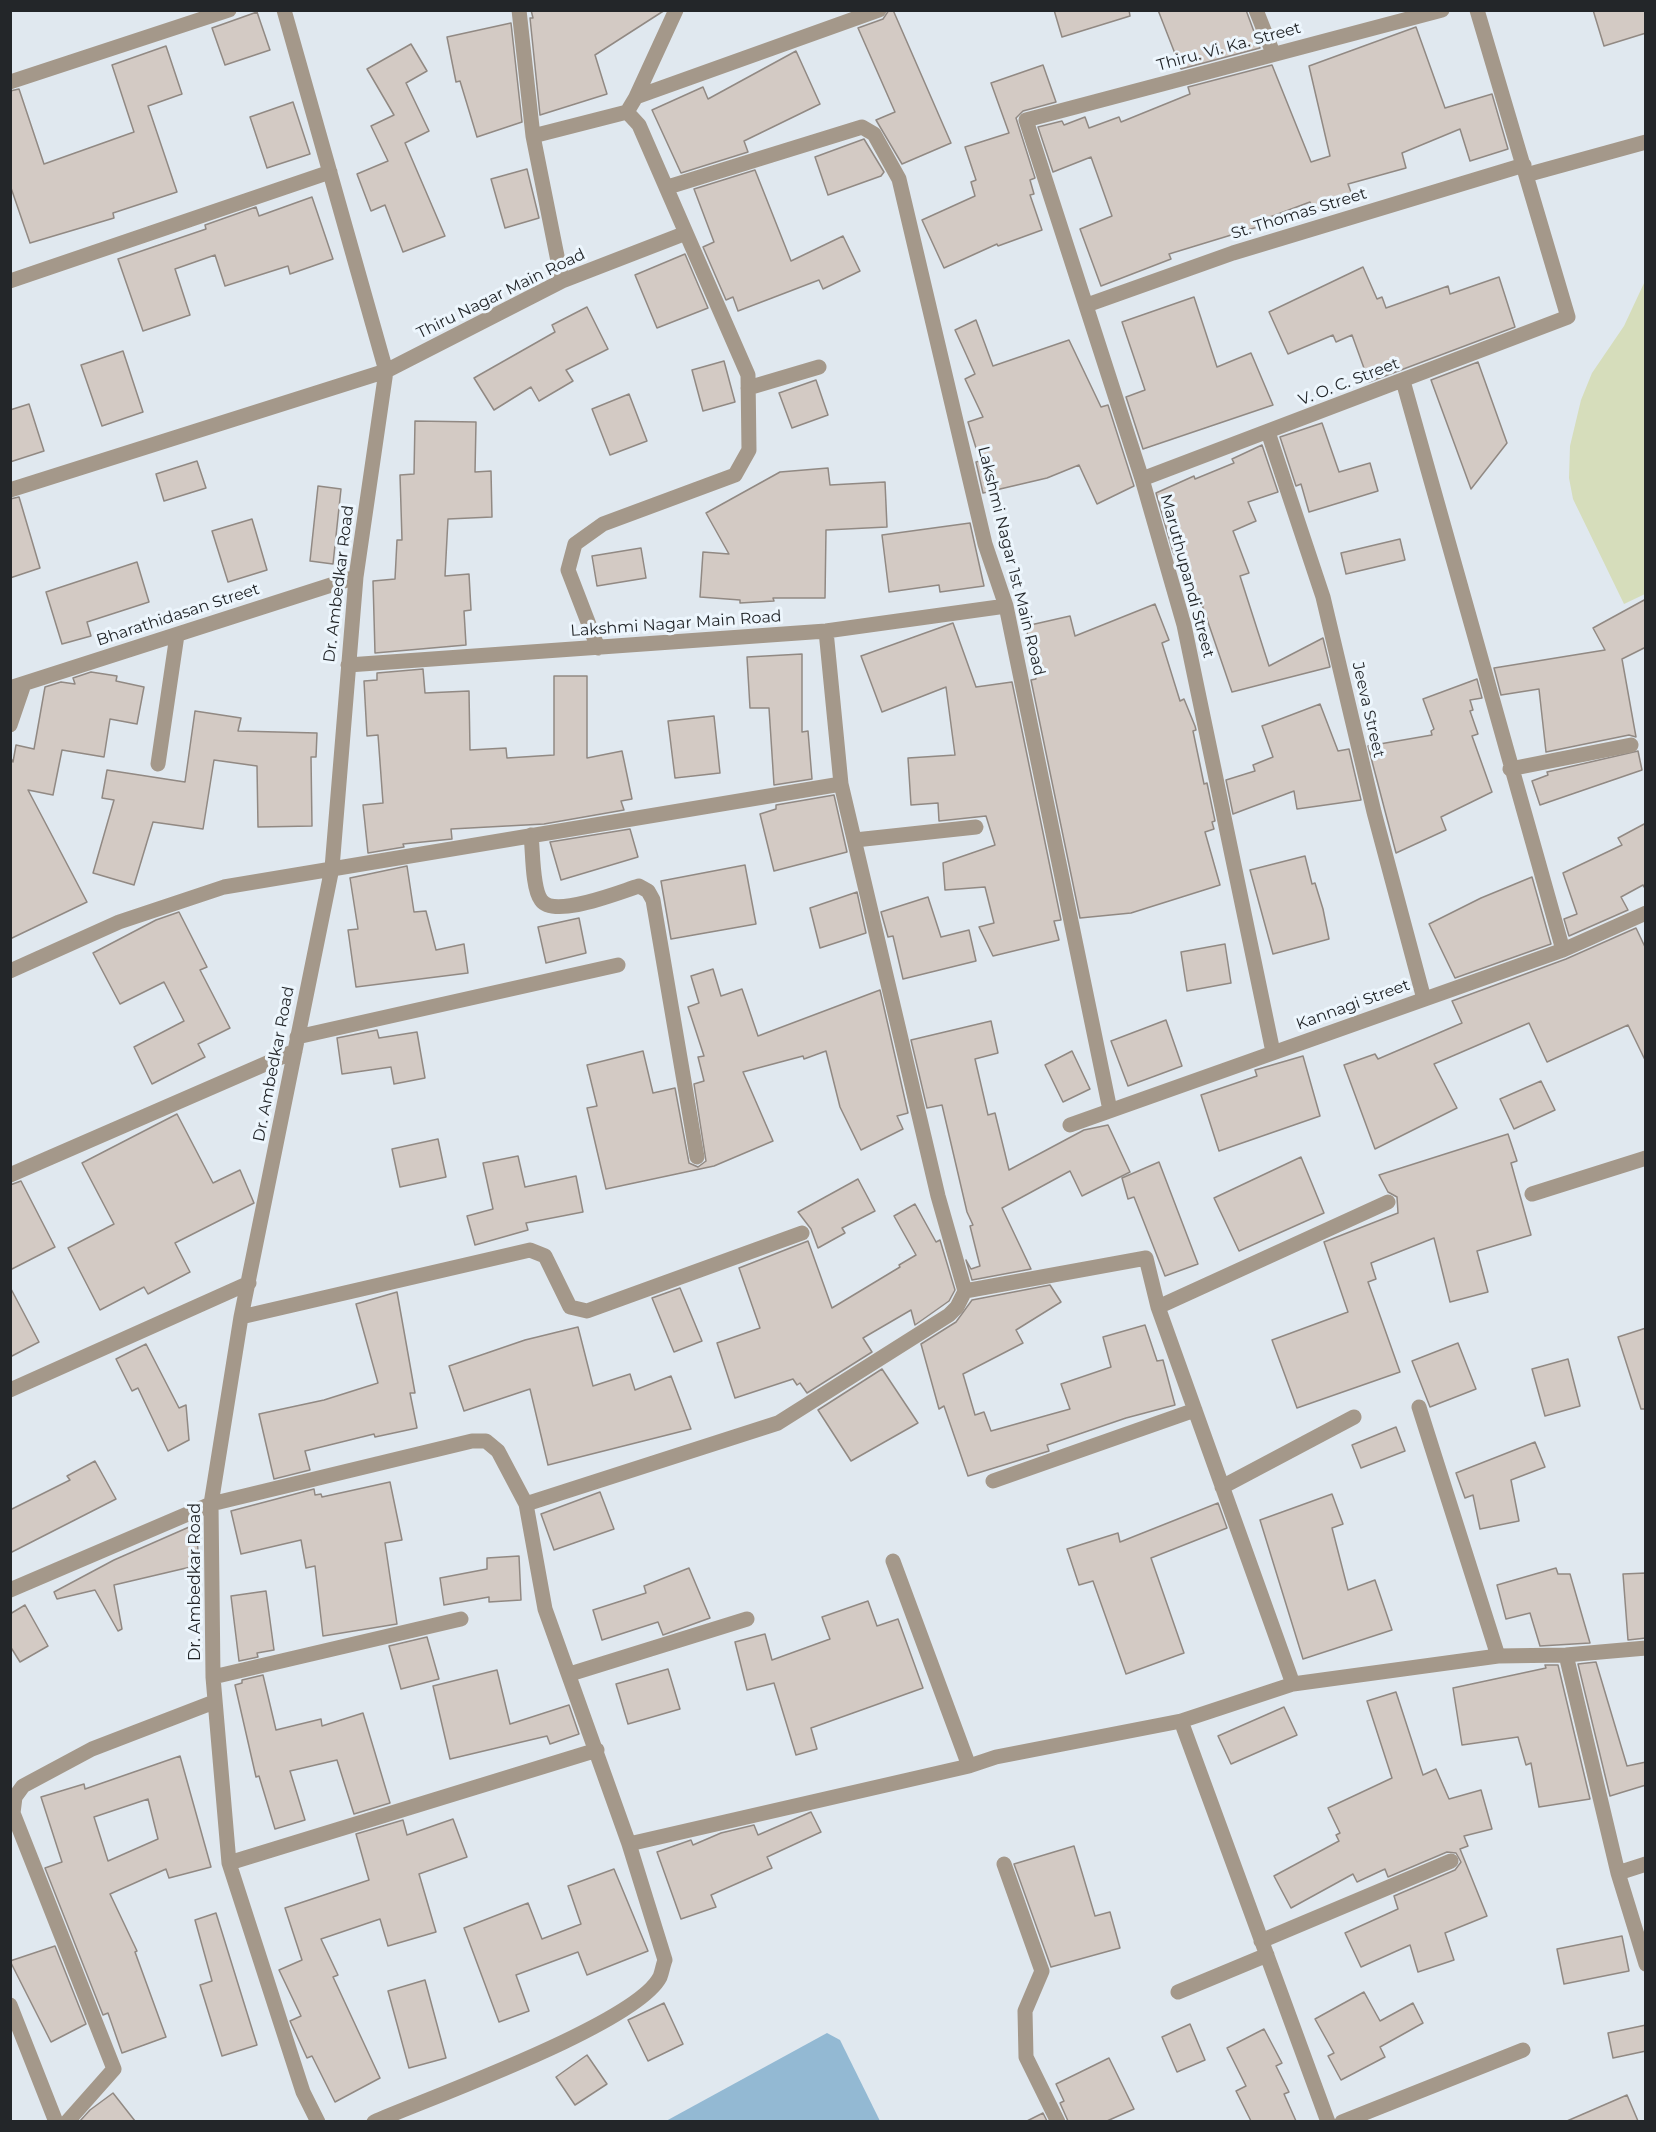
<!DOCTYPE html>
<html>
<head>
<meta charset="utf-8">
<style>
  body { margin:0 }
  #map { position:relative; width:1656px; height:2132px; overflow:hidden; background:#e0e8ef; font-family:Montserrat,sans-serif }
  canvas { display:block }
  .frame { position:absolute; inset:0; border:12px solid #232629; pointer-events:none }
</style>
</head>
<body>
<div id="map">
<canvas width="1656" height="2132"></canvas>
<div class="frame"></div>
</div>
<script>
const context = document.querySelector('canvas').getContext('2d');
context.lineJoin = 'round';
function paint(path, color) { context.fillStyle = color; context.fill(path, 'evenodd'); }
function strokePath(path, color, width, dash) { context.strokeStyle = color; context.lineWidth = width; context.lineCap = dash ? 'butt' : 'round'; context.setLineDash(dash || []); context.stroke(path); }
function drawText(font, color, halo, rows, align = 'center') {
  context.font = font + ' Montserrat,sans-serif'; context.lineWidth = 6; context.setLineDash([]); context.textBaseline = 'middle'; context.strokeStyle = halo; context.fillStyle = color; for (const [text, x, y, turn = 0] of rows) {
    context.save(); context.translate(x, y); context.rotate((+turn || 0) * Math.PI / 180); context.textAlign = isNaN(turn) ? turn : align; if (halo) context.strokeText(text, 0, 0); context.fillText(text, 0, 0); context.restore();
  }
}
const green = new Path2D(`
  M1645,281V594L1624,604L1573,499L1569,478L1570,446L1581,400L1592,373L1624,326Z`);
const water = new Path2D(`
  M827,2033L840,2040L880,2121H666Z`);
const building = new Path2D(`
  M531,10H665L595,55L607,94L540,115L530,18H533Z
  M889,10H893L951,143L902,164L876,120L895,112L858,28L883,19Z
  M1054,10H1129L1130,16L1062,37Z
  M1158,10H1246L1260,48L1181,69Z
  M1593,10H1646V33L1604,46Z
  M257,12L270,50L225,65L212,28Z
  M511,23L522,122L477,137L460,81L456,82L447,37Z
  M1416,27L1445,108L1492,94L1508,149L1470,161L1460,129L1402,153L1406,168L1348,184L1353,198L1314,212L1310,202L1262,220L1264,225L1169,254L1171,259L1101,286L1080,229L1112,216L1091,157L1053,172L1038,127L1062,121L1064,125L1085,117L1089,128L1119,117L1121,122L1190,94L1188,87L1272,65L1311,162L1330,156L1309,66Z
  M411,44L427,71L406,83L429,131L405,143L445,236L403,252L385,205L371,211L357,174L388,161L371,126L394,115L367,69Z
  M166,46L182,94L148,106L177,192L113,213L114,218L30,243L10,185V91L19,89L44,164L134,132L112,65Z
  M796,51L820,104L744,141L748,152L681,173L652,110L703,87L708,99Z
  M1043,65L1056,102L1023,111L1016,118L1035,178L1030,180L1034,194L1030,195L1042,230L998,246L997,244L944,268L922,220L975,196L971,182L976,180L965,147L1009,133L991,83Z
  M293,102L310,154L267,168L250,117Z
  M864,139L884,172L881,176L828,195L815,157Z
  M527,169L539,218L505,228L491,179Z
  M755,170L791,261L843,236L860,271L823,289L819,280L738,311L733,297L726,300L703,247L714,242L694,189Z
  M312,197L333,259L290,274L288,266L225,286L215,255L175,269L190,315L143,331L118,259L206,229L205,225L256,207L259,216Z
  M685,254L708,308L657,328L635,275Z
  M1363,267L1377,299L1382,297L1386,308L1448,286L1450,294L1499,277L1515,327L1369,382L1352,335L1336,342L1333,335L1288,354L1269,312Z
  M1194,297L1217,367L1251,353L1273,405L1143,449L1126,397L1145,390L1122,322Z
  M587,307L608,349L566,370L573,381L539,401L531,387L494,410L474,378L555,332L552,325Z
  M976,320L993,366L1069,340L1101,407L1108,405L1134,486L1097,504L1079,465L1047,478L983,493L976,462L980,461L968,422L983,417L965,379L975,374L955,330Z
  M123,351L143,412L102,426L81,365Z
  M724,361L735,402L703,411L692,370Z
  M1478,362L1507,443L1471,489L1431,380Z
  M816,380L828,415L792,428L779,393Z
  M629,394L647,441L610,455L592,409Z
  M29,404L44,451L10,462V410Z
  M415,421L476,422L475,472L491,471L492,517L448,519L445,576L469,574L471,610L464,611L466,645L375,653L373,581L395,579L397,540H402L400,475L414,474Z
  M1322,423L1339,472L1370,463L1378,491L1309,512L1301,484L1296,486L1280,437Z
  M1262,445L1278,492L1248,502L1256,521L1233,531L1249,573L1240,576L1269,666L1323,638L1330,667L1232,692L1198,593L1195,594L1180,556L1176,557L1173,552L1156,493L1194,476L1195,479L1234,463L1232,459Z
  M197,461L206,488L164,501L156,474Z
  M828,468L830,485L885,482L887,527L826,530L825,598H773L774,601L740,603V600L700,597L703,552L729,554L706,513L780,472Z
  M318,486L341,489L333,564L310,561Z
  M19,497L40,568L10,578V499Z
  M252,519L267,570L228,582L212,531Z
  M970,523L984,586L940,592L939,585L889,592L882,535Z
  M1400,539L1405,560L1346,574L1341,553Z
  M641,548L646,578L597,586L592,556Z
  M137,562L149,602L87,622L91,636L62,644L46,592Z
  M1646,599V647L1622,659L1636,737L1629,735L1546,752L1539,689L1501,695L1494,668L1605,650L1593,628Z
  M1155,604L1169,640L1162,643L1180,701L1184,699L1195,726L1196,730L1193,731L1204,784L1207,783L1215,821L1212,822L1214,829L1205,832L1220,885L1131,913L1080,918L1031,680L1036,679L1026,626L1070,616L1075,636Z
  M953,623L976,687L1012,682L1061,920L1054,921L1059,940L993,956L979,927L994,923L985,887L945,890L943,863L995,845L986,816L939,821L938,803L911,805L908,758L955,755L946,687L882,712L861,656Z
  M802,654V732L808,731L812,779L774,785L769,708H750L747,657Z
  M423,669L425,693L469,691L470,750L506,748L507,758L554,755V676H587V758L622,751L632,799L621,801L624,810L544,824L451,829L452,839L403,844L404,847L368,853L363,805L383,803L378,735L367,736L364,681L377,680V673Z
  M91,672L117,676L116,681L144,687L137,724L110,719L104,757L62,750L53,795L28,790L87,902L10,939V757L13,762L16,745L34,749L45,687L61,682L75,684L73,678Z
  M1477,679L1482,698L1470,700L1473,710L1470,711L1478,734L1472,736L1492,792L1441,817L1446,830L1396,853L1368,746L1432,735L1431,731L1434,729L1423,699Z
  M1320,704L1338,751L1349,749L1361,800L1297,809L1294,791L1233,814L1226,780L1255,771L1253,765L1273,757L1262,726Z
  M195,711L241,718L238,731L317,733L316,757H311L312,826L258,827L257,766L214,760L203,829L153,822L134,885L93,873L114,800L102,798L107,770L185,782Z
  M714,716L720,773L675,778L668,721Z
  M1638,751L1642,770L1540,805L1532,781L1548,775L1547,772Z
  M834,795L847,852L774,871L760,814L776,809V805Z
  M1646,823V890L1643,885L1621,897L1628,910L1569,936L1564,919L1577,914L1563,873L1622,845L1618,838Z
  M630,829L638,857L561,880L550,842Z
  M1305,856L1312,884L1315,883L1323,909L1329,939L1273,954L1250,870Z
  M745,865L756,924L671,939L661,881Z
  M407,866L414,912L426,911L436,950L464,944L468,973L356,987L348,930L358,929L350,878Z
  M1532,877L1551,944L1455,978L1429,924L1481,898Z
  M857,892L866,933L820,948L810,908Z
  M928,897L941,937L969,930L976,961L903,979L893,936L888,937L881,912Z
  M179,912L207,967L200,970L230,1028L198,1044L205,1057L152,1084L134,1047L184,1021L164,982L120,1004L93,953L156,920Z
  M579,918L586,953L546,963L538,927Z
  M1636,928L1646,949V1062L1628,1025L1547,1062L1529,1023L1434,1064L1457,1108L1375,1149L1344,1065L1375,1054L1378,1059L1462,1023L1452,1001L1566,959Z
  M1225,944L1231,983L1187,991L1181,952Z
  M713,969L721,996L742,989L758,1036L880,990L908,1113L897,1116L903,1129L861,1150L840,1107L826,1051L804,1059L803,1056L743,1072L773,1141L714,1166L606,1189L587,1108L597,1106L587,1065L643,1051L653,1093L675,1088L689,1163L698,1167L706,1161L694,1084L704,1081L698,1057L704,1056L688,1007L699,1003L691,976Z
  M1166,1020L1182,1066L1128,1086L1111,1041Z
  M991,1021L998,1053L975,1059L988,1115L995,1113L1009,1170L1084,1130L1108,1125L1130,1172L1082,1196L1070,1171L1002,1208L1031,1269L972,1280L966,1260L971,1269L980,1266L970,1226L973,1225L967,1212L942,1105L927,1108L911,1040Z
  M377,1030L379,1038L417,1032L425,1078L394,1084L391,1067L342,1074L337,1038Z
  M1072,1051L1090,1089L1063,1102L1045,1065Z
  M1303,1056L1320,1116L1219,1151L1201,1095L1257,1076L1255,1070Z
  M1541,1081L1555,1110L1514,1129L1500,1099Z
  M177,1114L213,1183L240,1170L254,1203L175,1243L190,1272L148,1294L144,1287L100,1310L68,1248L114,1224L82,1163Z
  M1508,1134L1517,1161L1511,1163L1531,1235L1477,1251L1488,1292L1450,1302L1434,1238L1371,1263L1376,1279L1368,1282L1400,1372L1297,1408L1272,1340L1348,1312L1324,1242L1398,1213L1397,1197L1388,1192L1379,1175Z
  M438,1139L446,1177L400,1187L392,1149Z
  M518,1156L525,1187L576,1176L583,1212L526,1223L528,1230L475,1245L467,1216L493,1209L483,1163Z
  M1301,1157L1324,1213L1239,1251L1214,1198Z
  M1159,1162L1198,1264L1165,1276L1134,1197L1128,1199L1122,1178Z
  M858,1179L875,1211L842,1228L845,1233L818,1248L811,1229L798,1212Z
  M21,1181L55,1247L10,1270V1185Z
  M915,1204L936,1242L940,1240L955,1290L949,1301L915,1325L911,1310L863,1338L872,1352L807,1393L800,1383L797,1385L793,1379L735,1398L717,1343L760,1328L739,1268L808,1241L832,1308L900,1267L899,1265L916,1255L894,1216Z
  M1050,1285L1061,1302L1016,1330L1023,1343L963,1374L975,1415L984,1412L991,1431L1070,1409L1061,1384L1111,1367L1103,1337L1145,1325L1157,1361L1163,1360L1175,1405L1126,1418L1047,1445L1049,1451L968,1476L944,1406L939,1409L921,1344L956,1322L972,1300Z
  M10,1287L39,1342L10,1357Z
  M680,1288L702,1341L674,1352L652,1298Z
  M397,1292L415,1393H410L417,1428L375,1437L374,1434L305,1451L310,1470L274,1479L259,1414L324,1400L378,1383L356,1304Z
  M578,1327L593,1386L630,1374L635,1390L671,1376L691,1429L548,1465L530,1389L464,1411L449,1366L525,1340Z
  M1646,1328V1409H1641L1618,1337Z
  M1458,1343L1476,1389L1430,1407L1412,1361Z
  M146,1344L179,1408L186,1405L189,1440L168,1451L138,1388L132,1391L116,1359Z
  M1568,1359L1580,1406L1545,1416L1532,1369Z
  M882,1369L918,1423L851,1461L818,1410Z
  M1396,1427L1405,1451L1361,1468L1352,1445Z
  M1535,1442L1545,1467L1511,1480L1519,1521L1480,1529L1473,1495L1465,1498L1456,1473Z
  M95,1461L116,1499L10,1553V1510L70,1480L67,1476Z
  M390,1482L402,1540L385,1543L397,1624L323,1636L315,1566L306,1568L301,1540L241,1554L231,1511L314,1489L315,1495L321,1494L322,1497Z
  M600,1492L614,1529L554,1550L541,1514Z
  M1332,1494L1343,1524L1332,1528L1348,1590L1375,1580L1392,1630L1303,1659L1260,1520Z
  M1218,1503L1227,1528L1151,1558L1184,1653L1126,1674L1093,1581L1079,1585L1067,1549L1118,1533L1120,1542Z
  M196,1524L199,1565L114,1585L122,1629L118,1631L95,1590L57,1599L54,1592L114,1560Z
  M519,1556L521,1600L489,1602V1597L444,1605L440,1578L487,1569V1558Z
  M689,1568L710,1618L663,1635L658,1622L602,1640L593,1610L646,1593L644,1586Z
  M1556,1568L1558,1574H1570L1590,1643L1540,1646L1530,1613L1506,1619L1497,1585Z
  M1646,1573V1638L1628,1640L1623,1574Z
  M266,1591L274,1650L257,1653L258,1657L239,1661L231,1596Z
  M868,1601L877,1626L898,1619L923,1688L811,1728L817,1749L796,1755L774,1683L747,1690L735,1642L765,1634L772,1660L830,1639L822,1617Z
  M25,1605L48,1646L20,1662L10,1646V1614Z
  M427,1637L439,1679L401,1689L389,1646Z
  M1596,1662L1627,1766L1646,1762V1785L1610,1796L1578,1664Z
  M1545,1665H1558L1590,1799L1539,1807L1531,1763L1526,1765L1518,1737L1462,1745L1453,1688L1546,1668Z
  M668,1669L680,1709L628,1724L616,1684Z
  M497,1670L510,1724L569,1705L579,1734L550,1744L547,1736L450,1759L433,1686Z
  M263,1675L276,1730L321,1719L322,1726L363,1713L390,1803L354,1814L337,1760L290,1771L305,1820L275,1829L259,1776L256,1777L235,1685L242,1683V1680Z
  M1396,1692L1423,1775L1436,1769L1449,1799L1481,1790L1492,1829L1464,1836L1468,1846L1460,1849L1487,1916L1445,1933L1454,1960L1418,1972L1410,1945L1361,1967L1345,1933L1398,1909L1394,1896L1455,1870L1461,1862L1456,1853L1447,1852L1388,1877L1385,1869L1357,1882L1353,1874L1291,1908L1274,1876L1339,1841L1336,1835L1340,1833L1328,1808L1392,1778L1367,1701Z
  M1284,1707L1297,1735L1231,1764L1218,1736Z
  M180,1756L211,1867L169,1878L166,1869L110,1894L137,1951L135,1952L166,2037L122,2053L108,2013L103,2015L45,1868L62,1862L41,1797L84,1784L85,1789ZM148,1799L158,1839L108,1861L94,1817Z
  M811,1812L821,1832L767,1857L772,1868L711,1895L716,1907L681,1919L657,1852L691,1840L693,1845L721,1833L754,1825L758,1835Z
  M453,1819L467,1857L419,1874L436,1932L388,1946L380,1919L321,1939L338,1975L333,1977L380,2078L335,2102L312,2056L307,2058L290,2021L301,2016L279,1970L302,1960L285,1908L369,1880L356,1834L403,1820L407,1835Z
  M1074,1846L1095,1916L1110,1912L1120,1948L1051,1967L1014,1864Z
  M614,1869L648,1951L587,1975L578,1952L516,1975L529,2011L499,2022L464,1928L528,1903L542,1939L581,1924L568,1886Z
  M216,1913L257,2045L222,2056L200,1985L212,1981L195,1920Z
  M1622,1936L1629,1971L1564,1984L1557,1949Z
  M55,1946L86,2024L51,2042L10,1961Z
  M425,1980L446,2058L409,2068L388,1991Z
  M1364,1992L1380,2021L1413,2003L1423,2023L1380,2047L1385,2057L1341,2080L1328,2056L1334,2053L1315,2019Z
  M664,2003L683,2044L648,2061L628,2020Z
  M1190,2024L1205,2060L1177,2072L1162,2037Z
  M1646,2025V2051L1613,2058L1608,2033Z
  M1264,2029L1282,2063L1276,2066L1289,2092L1284,2094L1296,2121H1251L1236,2091L1246,2086L1227,2048Z
  M587,2055L607,2084L575,2105L556,2077Z
  M1109,2058L1134,2109L1107,2121H1068L1060,2103L1064,2101L1056,2084Z
  M113,2093L135,2121H80L90,2110Z
  M1627,2095L1638,2121H1567Z
  M1043,2113L1047,2121H1027Z`);
const minor = new Path2D(`
  M284,10L386,371L356,577L332,868L241,1317L211,1504L213,1677L229,1863L303,2092L318,2122
  M519,10L533,136L562,281
  M1256,10L1273,53
  M10,82L229,10
  M636,97L676,10
  M533,136L627,112
  M1526,175L1646,142
  M668,187L862,127L874,134L899,179L985,544L1006,606L1110,1110
  M10,281L330,172
  M1087,305L1233,253L1524,165
  M1403,381L1563,950
  M748,388L819,367
  M1268,432L1323,597L1374,812L1424,999
  M1142,479L1568,317L1477,10
  M10,490L386,371L562,281L686,233L639,125L627,112L636,97L879,10
  M598,648L568,570L575,544L603,524L735,475L749,450L748,375L686,233
  M348,665L826,631L1006,606
  M10,688L356,577
  M10,725L24,684
  M158,764L177,635
  M1510,769L1631,745
  M531,835C533,851 532,888 541,900C554,919 619,892 639,886L648,891L653,900L697,1157
  M855,840L976,827
  M10,971L119,922L224,887L841,784
  M297,1037L618,965
  M1273,1052L1184,625L1142,479L1026,120L1442,10
  M1070,1125L1563,950L1646,913
  M10,1175L295,1051
  M1532,1194L1646,1158
  M965,1291L1146,1258L1158,1307L1293,1684
  M1158,1307L1388,1202
  M241,1317L530,1250L545,1256L570,1307L587,1311L802,1233
  M10,1390L249,1283
  M1419,1407L1498,1656
  M993,1481L1195,1410
  M1222,1487L1354,1417
  M526,1504L778,1423L949,1315L957,1307L965,1291L938,1196L841,784L826,631
  M893,1561L969,1766
  M10,1590L211,1504L472,1441H486L498,1451L526,1504L545,1609L629,1844L665,1960C663,1965 662,1972 660,1977C636,2024 429,2098 374,2122
  M1566,1655L1618,1873L1646,1964
  M570,1674L747,1619
  M213,1677L461,1619
  M1181,1721L1328,2122
  M629,1844L969,1766L996,1757L1181,1721L1293,1684L1498,1656L1566,1655L1646,1648
  M229,1863L597,1750
  M1004,1864L1042,1971L1025,2011L1026,2057L1058,2122
  M1618,1873L1646,1864
  M1261,1941L1451,1861
  M1178,1992L1267,1955
  M10,2005L56,2122
  M67,2122L114,2069L13,1813L15,1797L23,1786L92,1749L214,1702
  M1342,2122L1523,2050`);
const streetNames = [
  ["Thiru. Vi. Ka. Street",1229,47,-15],
  ["St. Thomas Street",1299,214,-17],
  ["Thiru Nagar Main Road",501,294,-26],
  ["V. O. C. Street",1349,382,-21],
  ["Lakshmi Nagar 1st Main Road",1011,561,76],
  ["Maruthupandi Street",1187,576,75],
  ["Dr. Ambedkar Road",339,584,-83],
  ["Bharathidasan Street",178,615,-18],
  ["Lakshmi Nagar Main Road",676,624,-4],
  ["Jeeva Street",1368,710,77],
  ["Kannagi Street",1353,1005,-20],
  ["Dr. Ambedkar Road",274,1064,-79],
  ["Dr. Ambedkar Road",195,1582,-90]
];
paint(green, '#d6ddbb');
paint(water, '#93b9d3');
paint(building, '#d3cac4');
strokePath(building, '#918983', 1.5);
strokePath(minor, '#a4988a', 15);
drawText('16px', '#232629', '#edf6fd', streetNames);
</script>
</body>
</html>
